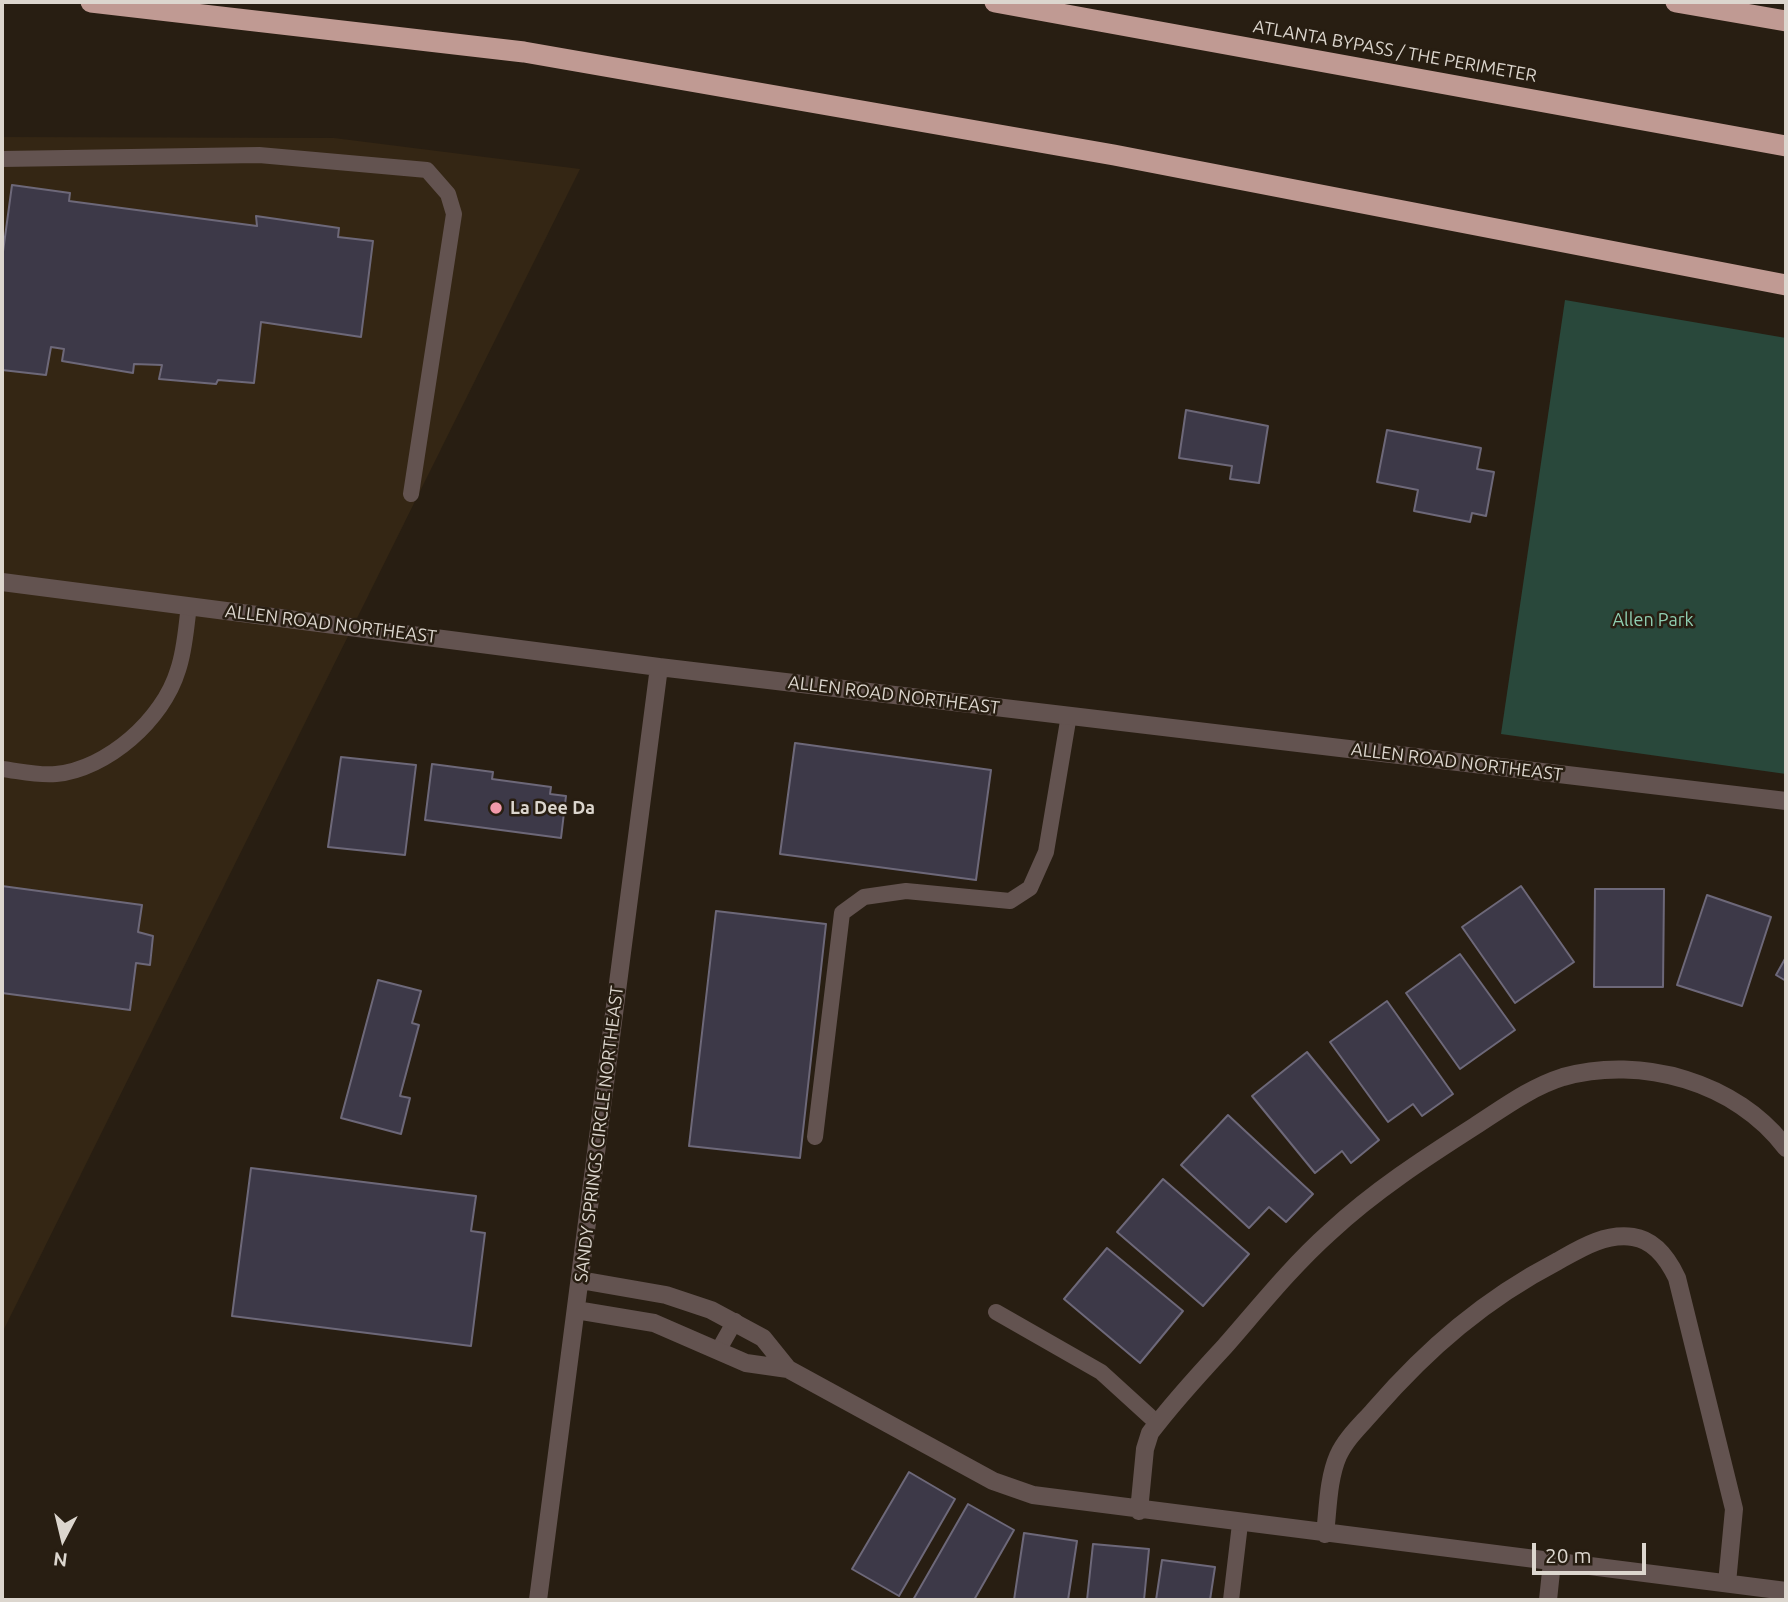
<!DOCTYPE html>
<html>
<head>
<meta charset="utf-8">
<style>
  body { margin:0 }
  #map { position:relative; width:1788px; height:1602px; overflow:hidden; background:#281e12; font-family:Ubuntu,sans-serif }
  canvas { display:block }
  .frame { position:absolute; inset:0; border:4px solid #dcd6ce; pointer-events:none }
  .north { position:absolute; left:28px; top:1504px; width:70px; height:70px; -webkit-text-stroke:5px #281e12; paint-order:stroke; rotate:187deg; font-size:19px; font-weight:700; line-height:28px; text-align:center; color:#dcd6ce }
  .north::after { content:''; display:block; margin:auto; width:24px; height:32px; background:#dcd6ce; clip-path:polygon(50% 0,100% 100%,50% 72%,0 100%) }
  .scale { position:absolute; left:1532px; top:1543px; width:114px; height:32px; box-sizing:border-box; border:4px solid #dcd6ce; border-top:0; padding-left:9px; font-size:21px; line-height:24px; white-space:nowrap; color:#dcd6ce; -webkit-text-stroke:5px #281e12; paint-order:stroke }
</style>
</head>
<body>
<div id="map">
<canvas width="1788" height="1602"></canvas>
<div class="frame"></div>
<div class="north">N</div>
<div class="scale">20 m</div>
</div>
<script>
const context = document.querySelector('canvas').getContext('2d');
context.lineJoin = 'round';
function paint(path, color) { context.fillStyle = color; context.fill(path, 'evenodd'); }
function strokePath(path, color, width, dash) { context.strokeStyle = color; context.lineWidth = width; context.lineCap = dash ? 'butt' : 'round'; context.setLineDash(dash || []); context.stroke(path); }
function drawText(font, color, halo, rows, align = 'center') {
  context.font = font + ' Ubuntu,sans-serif'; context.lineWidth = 5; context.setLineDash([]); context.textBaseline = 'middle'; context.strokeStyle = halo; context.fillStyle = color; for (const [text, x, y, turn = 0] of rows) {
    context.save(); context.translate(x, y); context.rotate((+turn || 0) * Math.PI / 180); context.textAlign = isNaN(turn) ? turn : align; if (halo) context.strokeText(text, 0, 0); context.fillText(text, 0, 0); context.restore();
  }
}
const built = new Path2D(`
  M2,137L334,138L580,169L2,1333Z`);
const green = new Path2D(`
  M1565,300L1786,338V774L1501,734Z`);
const building = new Path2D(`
  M12,185L70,193L69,201L257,226L256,216L339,228L338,237L373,241L361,337L261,322L254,383L218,380L216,384L159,379L162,365L134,364L133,373L62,361L64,349L51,347L46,375L2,370V259Z
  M1186,410L1268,426L1259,483L1230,479L1232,466L1179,458Z
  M1387,430L1481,448L1477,469L1494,472L1486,516L1472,513L1470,522L1414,511L1418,490L1377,482Z
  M795,743L991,770L976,880L780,854Z
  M341,757L416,765L405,855L328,847Z
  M432,764L493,772L492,779L551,787L550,794L566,796L561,838L425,820Z
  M2,886L142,905L138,932L153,936L150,965L136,963L130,1010L2,993Z
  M1521,886L1574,962L1515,1003L1462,927Z
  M1595,889H1664L1663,987H1594Z
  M1707,895L1771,917L1742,1006L1677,985Z
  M716,911L826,924L800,1158L689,1146Z
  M1460,954L1515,1030L1460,1069L1406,993Z
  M1786,957V981L1776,975Z
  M378,980L421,991L412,1023L419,1025L400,1096L410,1098L401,1134L341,1118Z
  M1387,1001L1453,1094L1422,1116L1413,1104L1388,1122L1330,1042Z
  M1307,1052L1379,1140L1351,1163L1342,1151L1315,1173L1252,1096Z
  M1228,1115L1313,1194L1286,1222L1269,1207L1249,1228L1181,1165Z
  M251,1168L476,1196L471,1231L485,1233L471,1346L232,1316Z
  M1163,1179L1249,1254L1203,1306L1117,1232Z
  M1107,1248L1183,1311L1140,1363L1064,1299Z
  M909,1472L955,1499L899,1596L852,1569Z
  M968,1504L1014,1530L974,1600H913Z
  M1024,1533L1077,1541L1068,1600H1014Z
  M1093,1544L1149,1549L1144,1600H1087Z
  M1162,1560L1215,1567L1210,1600H1156Z`);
const service = new Path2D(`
  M2,159L259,155L427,170L448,194L454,214L411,494
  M2,769C19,771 39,776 56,774C107,769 163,720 178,670C185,650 186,627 189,606
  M815,1137L842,913L864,897L906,891L1010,901L1030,888L1046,852L1069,715
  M996,1312L1101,1372L1157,1423
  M718,1351L735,1321
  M1231,1600L1240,1524`);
const minor = new Path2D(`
  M2,582L659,667L1786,801
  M580,1280L666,1295L711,1310L763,1338L788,1369L993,1481L1033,1495L1786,1591
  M576,1310L654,1323L746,1363L788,1369
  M1139,1511L1145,1449L1150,1433C1173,1402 1200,1373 1226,1345C1260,1306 1292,1266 1330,1232C1374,1191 1425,1158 1475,1126C1503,1108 1531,1087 1563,1077C1641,1055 1737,1082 1786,1148
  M1325,1534C1328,1509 1328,1479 1338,1456C1346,1438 1362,1424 1374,1410C1428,1348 1485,1299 1558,1261C1581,1248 1605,1233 1633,1237C1655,1240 1668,1259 1677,1278L1734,1509L1727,1583
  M538,1600L659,667
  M1548,1600L1552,1562`);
const motorway = new Path2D(`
  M91,2L524,52L1114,155L1786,285
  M995,2L1786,146
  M1676,2L1786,21`);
const markers = [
  [496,808,7,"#f39aaa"]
];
const streetNames = [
  ["ATLANTA BYPASS / THE PERIMETER",1395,51,10],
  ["ALLEN ROAD NORTHEAST",331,624,7],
  ["ALLEN ROAD NORTHEAST",894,695,7],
  ["ALLEN ROAD NORTHEAST",1457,762,7],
  ["SANDY SPRINGS CIRCLE NORTHEAST",599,1134,-83]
];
const parkNames = [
  ["Allen Park",1653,620]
];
const poiNames = [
  ["La Dee Da",510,808]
];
paint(built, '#342614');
paint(green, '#29483b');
paint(building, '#3d3948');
strokePath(building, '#6d6879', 2);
strokePath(service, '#635350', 16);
strokePath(minor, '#635350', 18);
strokePath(motorway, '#c09a93', 21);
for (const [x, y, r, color] of markers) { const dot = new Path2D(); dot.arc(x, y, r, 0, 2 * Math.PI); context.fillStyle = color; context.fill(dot); strokePath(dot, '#281e12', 2.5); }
drawText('18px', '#dcd6ce', '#281e12', streetNames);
drawText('18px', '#90cfb2', '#281e12', parkNames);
drawText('bold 18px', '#dcd6ce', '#281e12', poiNames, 'left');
</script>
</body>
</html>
